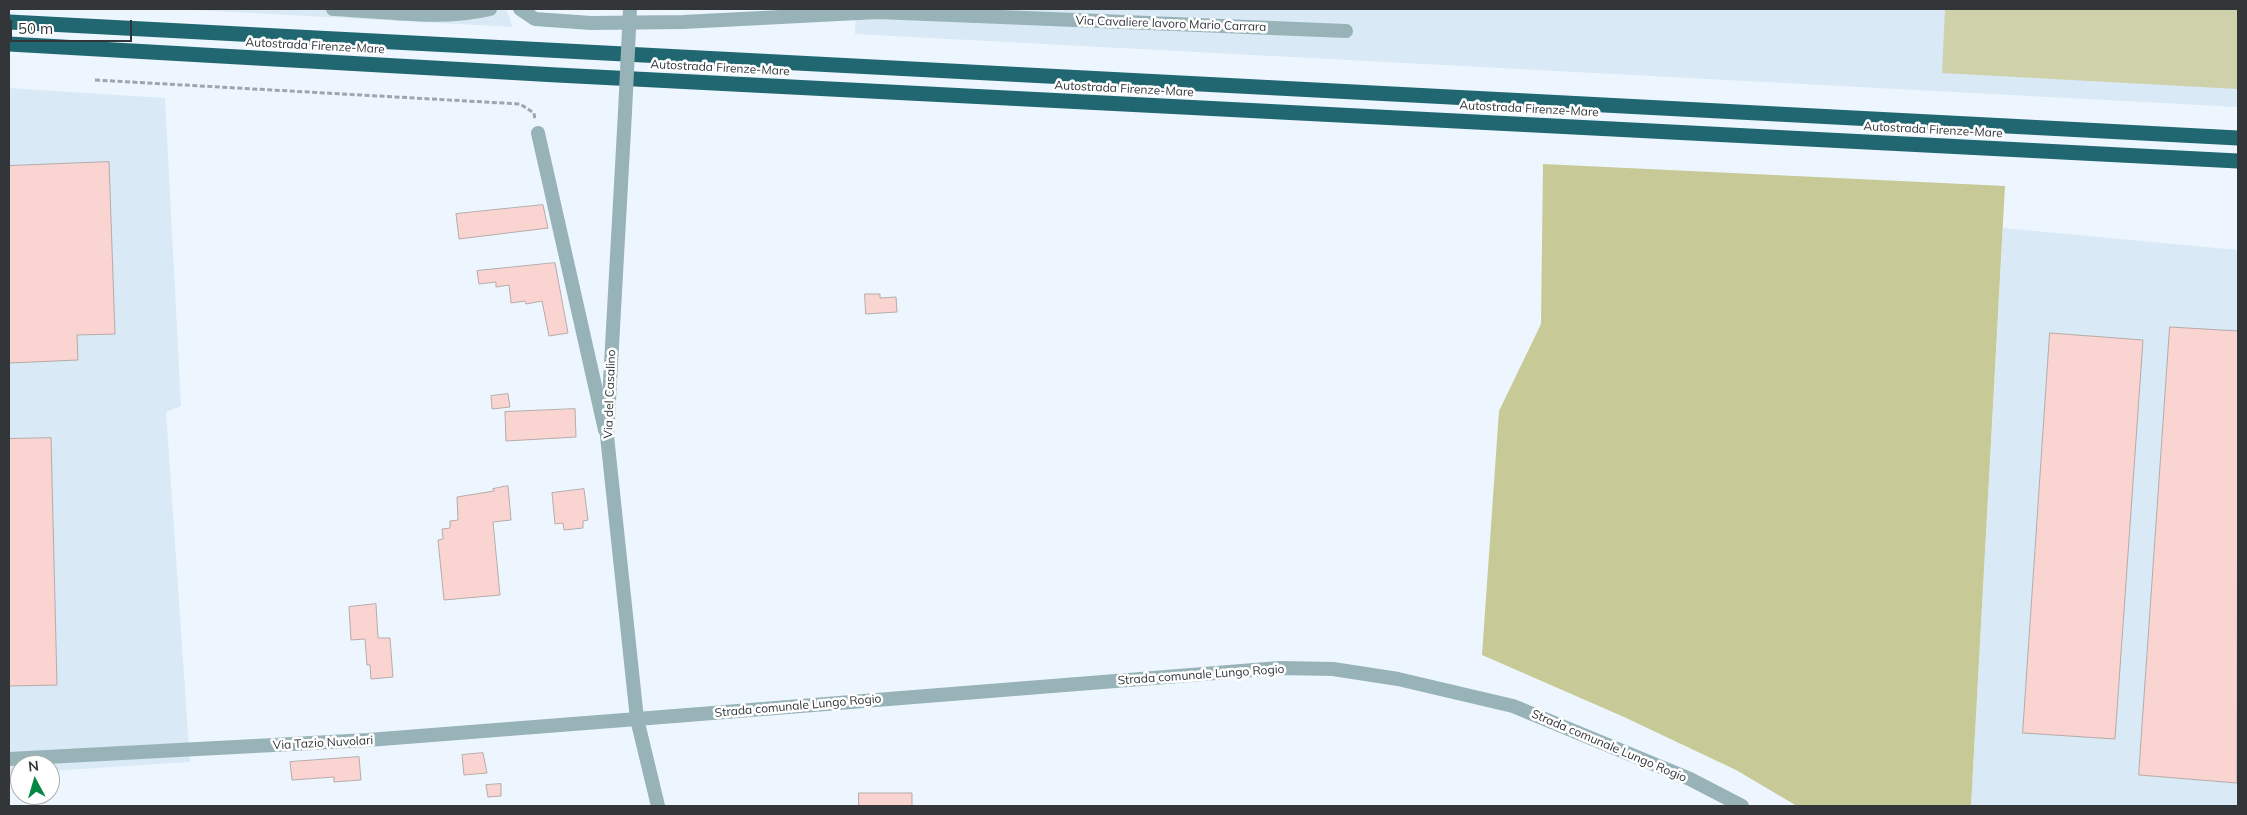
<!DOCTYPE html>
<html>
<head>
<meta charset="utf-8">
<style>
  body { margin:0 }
  #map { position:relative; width:2247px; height:815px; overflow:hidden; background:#edf6fe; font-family:Mulish,sans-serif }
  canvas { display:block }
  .frame { position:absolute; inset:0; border:10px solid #323639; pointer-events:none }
  .north { position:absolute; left:10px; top:755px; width:50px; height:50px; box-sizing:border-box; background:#fff; border:1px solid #adafb0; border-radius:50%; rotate:354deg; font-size:14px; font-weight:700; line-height:20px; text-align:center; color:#323639 }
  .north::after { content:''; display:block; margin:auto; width:18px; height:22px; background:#038743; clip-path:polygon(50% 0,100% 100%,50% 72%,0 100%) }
  .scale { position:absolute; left:10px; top:20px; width:122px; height:22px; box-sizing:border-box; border:2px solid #323639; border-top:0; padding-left:6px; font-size:15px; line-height:18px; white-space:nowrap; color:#323639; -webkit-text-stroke:4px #fff; paint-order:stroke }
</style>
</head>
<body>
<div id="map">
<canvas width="2247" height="815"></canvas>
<div class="frame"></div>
<div class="north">N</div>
<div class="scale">50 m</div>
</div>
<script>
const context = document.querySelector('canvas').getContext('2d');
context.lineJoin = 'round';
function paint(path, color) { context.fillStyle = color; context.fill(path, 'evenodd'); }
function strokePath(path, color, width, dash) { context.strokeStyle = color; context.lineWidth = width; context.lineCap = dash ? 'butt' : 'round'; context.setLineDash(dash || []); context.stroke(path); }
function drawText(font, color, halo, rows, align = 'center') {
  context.font = font + ' Mulish,sans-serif'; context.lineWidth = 5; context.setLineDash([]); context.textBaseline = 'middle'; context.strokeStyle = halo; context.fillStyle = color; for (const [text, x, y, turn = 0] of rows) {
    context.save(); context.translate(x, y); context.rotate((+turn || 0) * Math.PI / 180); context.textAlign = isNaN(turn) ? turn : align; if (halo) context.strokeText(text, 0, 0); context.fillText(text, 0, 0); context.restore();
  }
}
const built = new Path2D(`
  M176,9H506L513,27Z
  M856,9H2238V107L855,34Z
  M9,88L165,98L181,406L166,412L190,762L50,771V765H20V773L9,774Z
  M2003,228L2238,250V806H1971Z`);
const green = new Path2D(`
  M1945,9H2238V89L1942,73Z`);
const forest = new Path2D(`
  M1543,164L2005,186L1971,806H1797L1736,770L1624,717L1482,655L1499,411L1541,324Z`);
const building = new Path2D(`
  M109,162L115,334L77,335L78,360L9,363V166Z
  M543,205L548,228L459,239L456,214Z
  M555,263L568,333L549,336L542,301L526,304L525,301L511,303L509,285L496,287V282L479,284L477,271Z
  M865,294H880V298L896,297L897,312L866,314Z
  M2170,327L2238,331L2237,783L2139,775Z
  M2050,333L2143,340L2115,739L2023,733Z
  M508,394L510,407L492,409L491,396Z
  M575,409L576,437L506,441L505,412Z
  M51,438L57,685L9,686V439Z
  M508,486L511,520L493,522L500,595L444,600L438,540L443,539L442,529L450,528V521L458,520L457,497L494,491L493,489Z
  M584,489L588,520L583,521V528L564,530L563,523L555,524L552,493Z
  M376,604L378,638H390L393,677L371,679L370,665H367L365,639L351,640L349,607Z
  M483,753L487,773L464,775L462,755Z
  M359,757L361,780L334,782V777L292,780L290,762Z
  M501,784V796L488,797L486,785Z
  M859,793H912V806H859Z`);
const path = new Path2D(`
  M95,80L520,104L534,113L535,120`);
const minor = new Path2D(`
  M333,9C383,11 441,21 490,9
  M520,9L535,19L591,23L683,22L878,12L1346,31
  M538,133L605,430
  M9,759L368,740L637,719`);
const tertiary = new Path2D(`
  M625,112L607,436L637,719L658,806
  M637,719L1279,668L1333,669L1398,679L1513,706L1690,779L1742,806`);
const motorway = new Path2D(`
  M9,22L2238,138
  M9,44L557,75L2238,161`);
const tertiaryBridge = new Path2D(`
  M625,112L630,9`);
const streetNames = [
  ["Via Cavaliere lavoro Mario Carrara",1171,24,2],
  ["Autostrada Firenze-Mare",315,46,3],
  ["Autostrada Firenze-Mare",720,68,3],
  ["Autostrada Firenze-Mare",1124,89,3],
  ["Autostrada Firenze-Mare",1529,109,3],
  ["Autostrada Firenze-Mare",1933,130,3],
  ["Via del Casalino",610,394,-88],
  ["Strada comunale Lungo Rogio",1201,675,-4],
  ["Strada comunale Lungo Rogio",798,706,-5],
  ["Via Tazio Nuvolari",323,743,-3],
  ["Strada comunale Lungo Rogio",1609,746,23]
];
paint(built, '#dae9f6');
paint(green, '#ced1aa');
paint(forest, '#c7ca96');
paint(building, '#f9d4d0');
strokePath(building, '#b7aba9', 1);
strokePath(path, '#9ea5ab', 3, [5, 2.5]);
strokePath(minor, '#97b3b8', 14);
strokePath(tertiary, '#97b3b8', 14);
strokePath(motorway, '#216772', 15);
strokePath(tertiaryBridge, '#97b3b8', 14);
drawText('12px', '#323639', '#fff', streetNames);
</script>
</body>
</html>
